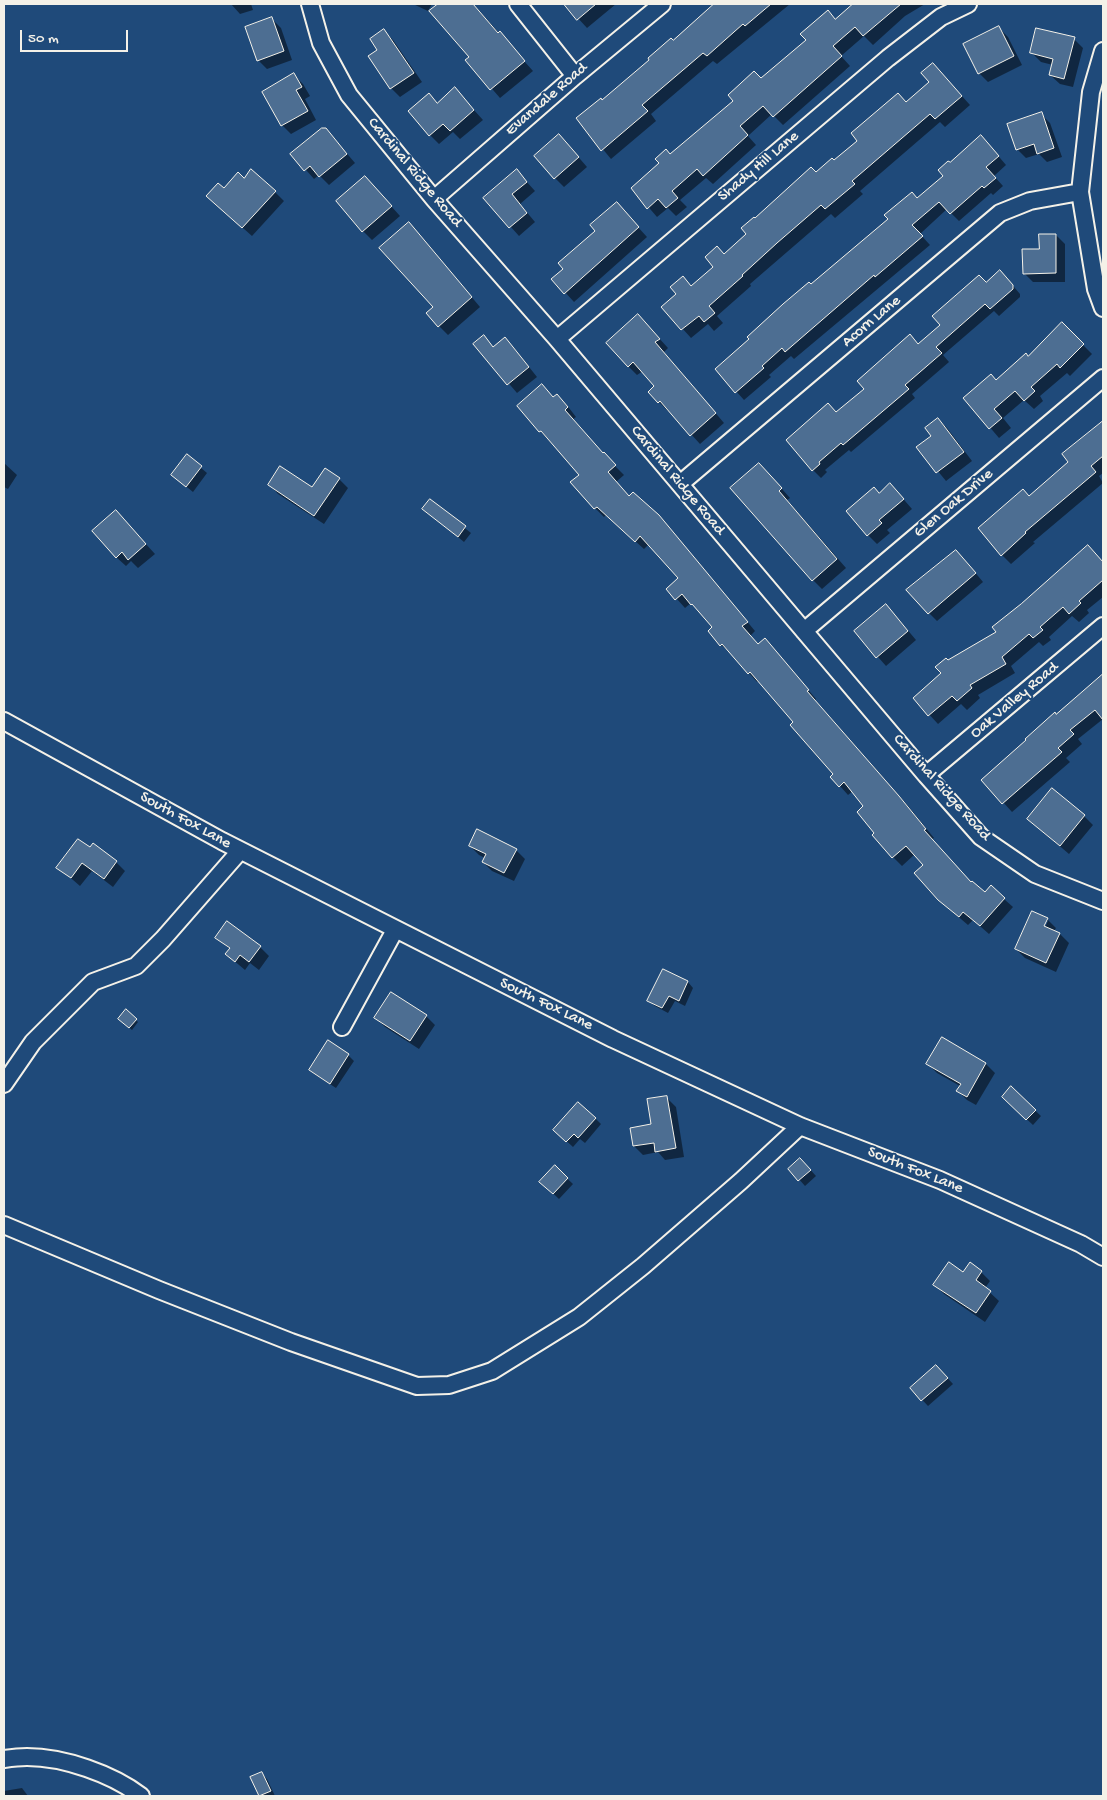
<!DOCTYPE html>
<html>
<head>
<meta charset="utf-8">
<style>
  body { margin:0 }
  #map { position:relative; width:1107px; height:1800px; overflow:hidden; background:#1f4a7a; font-family:"Gochi Hand",sans-serif }
  canvas { display:block }
  .frame { position:absolute; inset:0; border:5px solid #f4f1e8; pointer-events:none }
  .scale { position:absolute; left:20px; top:30px; width:108px; height:22px; box-sizing:border-box; border:2px solid #f4f1e8; border-top:0; padding-left:6px; font-size:15px; line-height:18px; white-space:nowrap; color:#f4f1e8; -webkit-text-stroke:4px #1f4a7a; paint-order:stroke }
</style>
</head>
<body>
<div id="map">
<canvas width="1107" height="1800"></canvas>
<div class="frame"></div>
<div class="scale">50 m</div>
</div>
<script>
const context = document.querySelector('canvas').getContext('2d');
context.lineJoin = 'round';
function paint(path, color) { context.fillStyle = color; context.fill(path, 'evenodd'); }
function strokePath(path, color, width, dash) { context.strokeStyle = color; context.lineWidth = width; context.lineCap = dash ? 'butt' : 'round'; context.setLineDash(dash || []); context.stroke(path); }
function drawText(font, color, halo, rows, align = 'center') {
  context.font = font + ' "Gochi Hand",sans-serif'; context.lineWidth = 4; context.setLineDash([]); context.textBaseline = 'middle'; context.strokeStyle = halo; context.fillStyle = color; for (const [text, x, y, turn = 0] of rows) {
    context.save(); context.translate(x, y); context.rotate((+turn || 0) * Math.PI / 180); context.textAlign = isNaN(turn) ? turn : align; if (halo) context.strokeText(text, 0, 0); context.fillText(text, 0, 0); context.restore();
  }
}
const shadow = new Path2D(`
  M231,4H251L253,10L240,14Z
  M413,4H432L428,11Z
  M439,4H473L533,71L500,98L467,60L471,57L431,11Z
  M565,4H616L587,28Z
  M716,4H790L717,64L713,61L651,114L656,121L611,159L577,118L603,101Z
  M854,4H925L905,16L873,45L864,36L841,56L850,66L783,125L772,114L748,136L756,145L713,184L706,178L680,200L687,207L676,216L668,208L657,217L632,188Z
  M272,19L281,28L292,60L267,69L258,60Z
  M999,28L1008,37L1022,65L988,82L979,73Z
  M384,31L393,40L422,82L400,97L391,88L379,51Z
  M1074,39L1083,48L1073,87L1060,84L1050,75L1053,65L1041,62L1032,53Z
  M933,64L970,105L945,127L940,122L860,191L863,194L835,218L831,214L750,284L751,286L717,316L723,323L714,331L708,324L691,338L663,307L678,294L683,278L692,287L748,234L755,220L816,173L834,162L930,83Z
  M294,75L303,84L310,96L305,99L316,120L291,134L282,125Z
  M455,89L483,120L460,139L453,132L439,144L430,135L429,95L438,104Z
  M1041,114L1050,123L1062,157L1047,162L1039,154L1026,158L1017,149Z
  M326,129L355,163L329,185L319,175L314,179L292,154Z
  M568,145L587,167L564,187L555,178Z
  M989,145L1006,165L994,176L1003,186L993,195L991,193L959,221L947,209L920,234L930,245L794,359L791,356L769,375L771,377L744,400L716,369L811,285L945,176L950,164Z
  M517,171L535,191L520,204L535,222L519,236L485,198Z
  M244,179L275,192L284,201L252,236L217,205L224,190Z
  M374,187L400,216L372,240L363,231Z
  M617,204L647,237L574,302L553,279L565,269L597,231Z
  M418,233L480,307L448,335L439,326Z
  M1056,235L1065,244V282H1033L1024,273Z
  M1008,280L1020,294V297L999,316L994,311L943,355L949,362L912,394L915,398L851,452L849,450L825,470L827,472L821,478L813,470L837,414L865,389L910,336L919,345L987,284Z
  M1062,324L1092,354L1070,376L1067,373L1040,396L1043,401L1034,409L1024,400L1003,418L1011,428L999,438L965,398L996,381L1028,357Z
  M647,325L668,348L664,352L724,423L700,444L669,410L668,411L659,402L656,386L643,371L637,375L628,366Z
  M484,337L494,348H514L537,377L517,393L475,344Z
  M554,398L566,404L576,417L573,419L603,454L624,475L616,482L630,497L668,526L755,631L750,636L758,645L773,648L816,699L815,700L908,806L934,838L932,839L971,884L985,894L1004,899L1013,907L989,934L973,920L968,925L948,908L925,865L915,854L902,866L893,857L874,835L876,833L865,806L853,791L848,795L840,786L835,774L795,722L759,680L757,682L731,653L721,645L710,631L714,627L691,603L685,608L668,589L679,578L649,544L644,549L606,515L604,517L595,508L580,475L518,406Z
  M938,419L947,428L972,461L946,481L918,447L933,436Z
  M1103,423V473L1099,476L1103,483L1033,542L1035,543L1011,564L1002,555L1029,498L1070,462L1063,455Z
  M187,456L207,473L193,492L172,475Z
  M4,463L17,475L8,489L4,487Z
  M768,473L790,498L787,500L846,568L822,589L813,580Z
  M339,479L348,488L324,524L278,494L269,484L312,488Z
  M880,494H899L912,509L887,530L890,533L877,544L868,535Z
  M431,501L471,533L464,542L424,509Z
  M116,511L155,554L138,568L131,561L126,566L116,557Z
  M1088,546L1103,562V597L1087,610L1089,613L1079,622L1072,616L1049,637L1051,640L1043,646L1039,642L1011,666L1015,673L978,695L980,698L967,710L961,704L938,724L914,698L943,674L948,662L997,632L1022,605Z
  M964,559L983,582L937,621L929,613Z
  M895,615L916,640L886,666L855,631Z
  M1103,676V719L1078,739L1082,744L1066,758L1070,762L1012,812L983,780L1056,715Z
  M1084,816L1093,825L1069,854L1028,819Z
  M470,846L516,850L525,859L514,881L492,871L483,862L485,858L479,855Z
  M90,849L116,862L125,871L113,887L92,871L80,886L58,867Z
  M1047,919L1056,928L1054,931L1060,934L1069,943L1056,972L1025,958L1016,949ZM1045,921H1048L1043,932Z
  M217,938L260,947L269,956L259,970L250,963L245,970L226,954L230,949Z
  M664,971L688,982L693,988L685,1006L675,1001L668,1013L655,1006L649,1001Z
  M126,1011L138,1022L132,1030L119,1019Z
  M426,1016L435,1025L419,1049L385,1027L376,1018Z
  M942,1039L986,1064L995,1073L976,1105L967,1100L958,1091L960,1086L937,1073L928,1064Z
  M328,1042L348,1055L354,1061L336,1088L316,1075L310,1070Z
  M1011,1088L1041,1116L1033,1125L1003,1097Z
  M667,1098L676,1107L684,1157L665,1160L658,1152L643,1155L634,1146L653,1125Z
  M595,1118L601,1124L585,1143L580,1139L573,1147L561,1136Z
  M806,1165L816,1176L805,1186L790,1169Z
  M555,1167L573,1184L559,1199L541,1182Z
  M981,1272L990,1281L985,1288L999,1301L985,1322L944,1294L935,1285L963,1274Z
  M942,1372L953,1384L928,1406L911,1388Z
  M261,1773L267,1779L275,1796H260Z
  M22,1788L28,1796H4V1791Z`);
const building = new Path2D(`
  M438,4H473L498,33L500,31L525,61L490,90L465,60L469,57L429,11Z
  M564,4H596L577,20Z
  M714,4H771L745,26L743,24L707,56L703,53L642,105L648,111L601,151L576,118L601,98L602,100L649,60L648,58L671,38L673,40Z
  M853,4H901L863,36L855,27L833,46L842,56L773,117L763,106L740,126L748,135L703,176L697,169L672,191L678,198L666,208L658,199L647,209L631,188L659,163L655,159L666,149L670,154L733,101L728,95L754,71L761,78L806,40L800,34L828,10L835,19Z
  M272,17L284,51L257,61L245,27Z
  M999,26L1014,56L978,74L963,44Z
  M1036,28L1075,37L1064,79L1049,75L1053,59L1030,53Z
  M384,29L414,73L390,89L368,56L377,50L370,39Z
  M933,63L962,96L935,119L930,114L852,181L855,184L825,209L821,205L777,243L742,275L743,276L709,306L715,313L704,322L699,316L681,330L661,307L676,294L670,287L683,276L691,286L713,267L705,257L717,246L724,254L746,234L741,228L754,217L755,218L811,167L816,172L832,158L834,160L857,141L851,133L898,93L906,102L929,82L921,73Z
  M294,73L302,87L296,90L308,111L281,126L262,92Z
  M455,87L474,110L450,131L443,124L429,136L408,111L429,93L437,103Z
  M1042,112L1054,148L1037,154L1034,144L1016,150L1007,124Z
  M322,128H326L347,154L319,177L310,166L304,171L290,154Z
  M559,134L579,157L554,179L534,156Z
  M981,135L999,156L986,167L996,178L984,188L982,186L950,214L939,202L912,225L923,236L875,277L874,275L785,352L782,348L762,366L764,368L735,393L715,369L749,339L747,337L783,304L809,282L811,284L888,219L884,215L912,192L917,198L943,176L938,170L948,161L950,162Z
  M251,169L276,191L242,228L206,196L218,183L224,188L238,172L244,178Z
  M517,169L527,182L512,194L527,213L509,228L483,198Z
  M365,176L392,206L362,232L336,201Z
  M617,202L639,227L564,294L551,279L563,269L558,263L595,231L590,225Z
  M409,222L472,297L438,327L426,313L433,307L379,248Z
  M1039,234H1056V273L1023,274L1022,249H1039Z
  M1000,270L1013,285V289L990,309L985,304L936,347L942,353L905,385L909,389L843,445L841,443L819,462L820,464L812,471L786,440L828,403L836,412L864,389L857,381L910,334L918,344L940,325L932,316L979,275L986,282Z
  M638,314L660,339L655,342L716,413L690,436L660,401L658,403L648,392L654,386L633,362L628,367L606,343Z
  M1062,322L1084,344L1060,368L1057,364L1031,387L1035,391L1024,401L1015,391L994,409L1002,418L989,429L963,398L991,374L996,380L1026,353L1028,356Z
  M484,335L493,347L505,337L529,367L507,385L473,344Z
  M542,384L553,397L557,394L568,407L565,410L603,453L604,452L616,465L608,472L629,496L633,492L659,515L748,622L742,626L758,644L765,638L809,690L807,691L899,796L926,829L924,830L971,882L972,881L985,892L991,885L1005,898L980,926L963,912L959,917L938,900L914,873L923,865L906,846L892,858L872,835L874,833L857,812L863,806L844,782L839,787L830,777L833,774L790,725L793,722L750,672L748,674L722,644L720,646L708,631L712,627L692,604L691,605L682,594L675,600L666,589L678,578L640,536L635,542L597,507L594,509L570,482L579,475L541,431L539,432L517,406Z
  M938,418L964,452L936,473L916,447L931,436L925,428Z
  M1103,421V456L1091,466L1096,472L1025,532L1026,533L1001,556L978,528L1023,489L1029,496L1068,462L1062,454Z
  M187,454L202,466L186,487L171,475Z
  M759,463L782,488L779,491L837,559L812,581L730,488Z
  M280,466L312,487L325,468L340,478L314,516L268,485Z
  M890,483L904,499L879,520L882,523L867,536L846,511L874,487L879,493Z
  M430,499L466,526L458,537L422,509Z
  M116,510L146,544L128,560L122,552L116,558L92,531Z
  M1088,545L1103,562V580L1079,601L1081,603L1069,614L1063,607L1040,627L1043,630L1033,638L1029,634L1002,657L1006,664L970,685L972,688L957,701L952,696L928,716L913,698L941,673L935,667L946,658L948,660L996,632L992,627L1021,604Z
  M956,550L976,573L928,614L906,590Z
  M886,604L908,631L876,658L854,631Z
  M1103,674V720L1095,710L1070,730L1074,734L1058,748L1062,752L1002,804L981,780L1026,740L1025,739L1055,712L1056,714Z
  M1052,788L1085,815L1060,846L1027,819Z
  M477,829L517,849L504,873L482,862L486,854L469,846Z
  M78,839L90,847L93,843L117,861L104,879L82,863L71,878L56,868Z
  M1032,911L1048,918L1044,926L1060,933L1046,963L1015,949Z
  M227,921L261,946L249,962L240,955L235,962L225,954L230,948L215,938Z
  M663,969L688,981L679,1001L669,996L662,1008L647,1001Z
  M391,992L427,1015L410,1041L374,1018Z
  M126,1009L137,1019L129,1028L118,1019Z
  M942,1037L986,1063L967,1097L956,1091L961,1084L926,1064Z
  M328,1040L349,1054L330,1084L309,1070Z
  M1011,1086L1036,1110L1026,1120L1002,1097Z
  M667,1096L676,1148L655,1152L654,1143L633,1146L630,1128L651,1124L647,1099Z
  M578,1102L596,1118L578,1138L574,1134L566,1142L553,1130Z
  M800,1158L811,1170L798,1181L788,1169Z
  M555,1165L568,1178L553,1194L539,1182Z
  M949,1262L963,1272L970,1262L982,1271L976,1280L991,1291L976,1313L933,1285Z
  M936,1365L948,1378L921,1401L910,1388Z
  M262,1772L271,1791L259,1796L250,1777Z`);
const minor = new Path2D(`
  M310,4L321,43L349,95L434,199L557,339L926,775L981,837L1035,874L1103,901
  M518,4L575,76
  M1103,51L1091,92L1080,192L1096,289L1103,308
  M434,199L575,76L662,4
  M557,339L888,58L941,17L968,4
  M680,484L1000,213L1030,201L1080,192
  M804,631L1103,378
  M4,721L222,841L613,1039L800,1126L940,1180L1081,1244L1103,1257
  M926,775L1103,626
  M342,1027L395,930
  M4,1084L33,1042L93,982L136,966L163,939L240,851
  M4,1225L159,1290L291,1342L417,1386L449,1385L492,1371L579,1317L643,1266L741,1181L800,1126
  M4,1759C11,1758 20,1757 27,1757C64,1757 112,1774 141,1796`);
const streetNames = [
  ["Evandale Road",547,100,-41],
  ["Shady Hill Lane",759,167,-40],
  ["Cardinal Ridge Road",414,173,50],
  ["Acorn Lane",872,322,-40],
  ["Cardinal Ridge Road",677,481,50],
  ["Glen Oak Drive",954,504,-40],
  ["Oak Valley Road",1015,701,-40],
  ["Cardinal Ridge Road",941,788,48],
  ["South Fox Lane",185,821,29],
  ["South Fox Lane",546,1005,26],
  ["South Fox Lane",915,1171,22]
];
paint(shadow, '#0007');
paint(building, '#4d6e92');
strokePath(building, '#f4f1e8', 1);
strokePath(minor, '#f4f1e8', 20);
strokePath(minor, '#1f4a7a', 16);
drawText('16px', '#f4f1e8', '#1f4a7a', streetNames);
</script>
</body>
</html>
